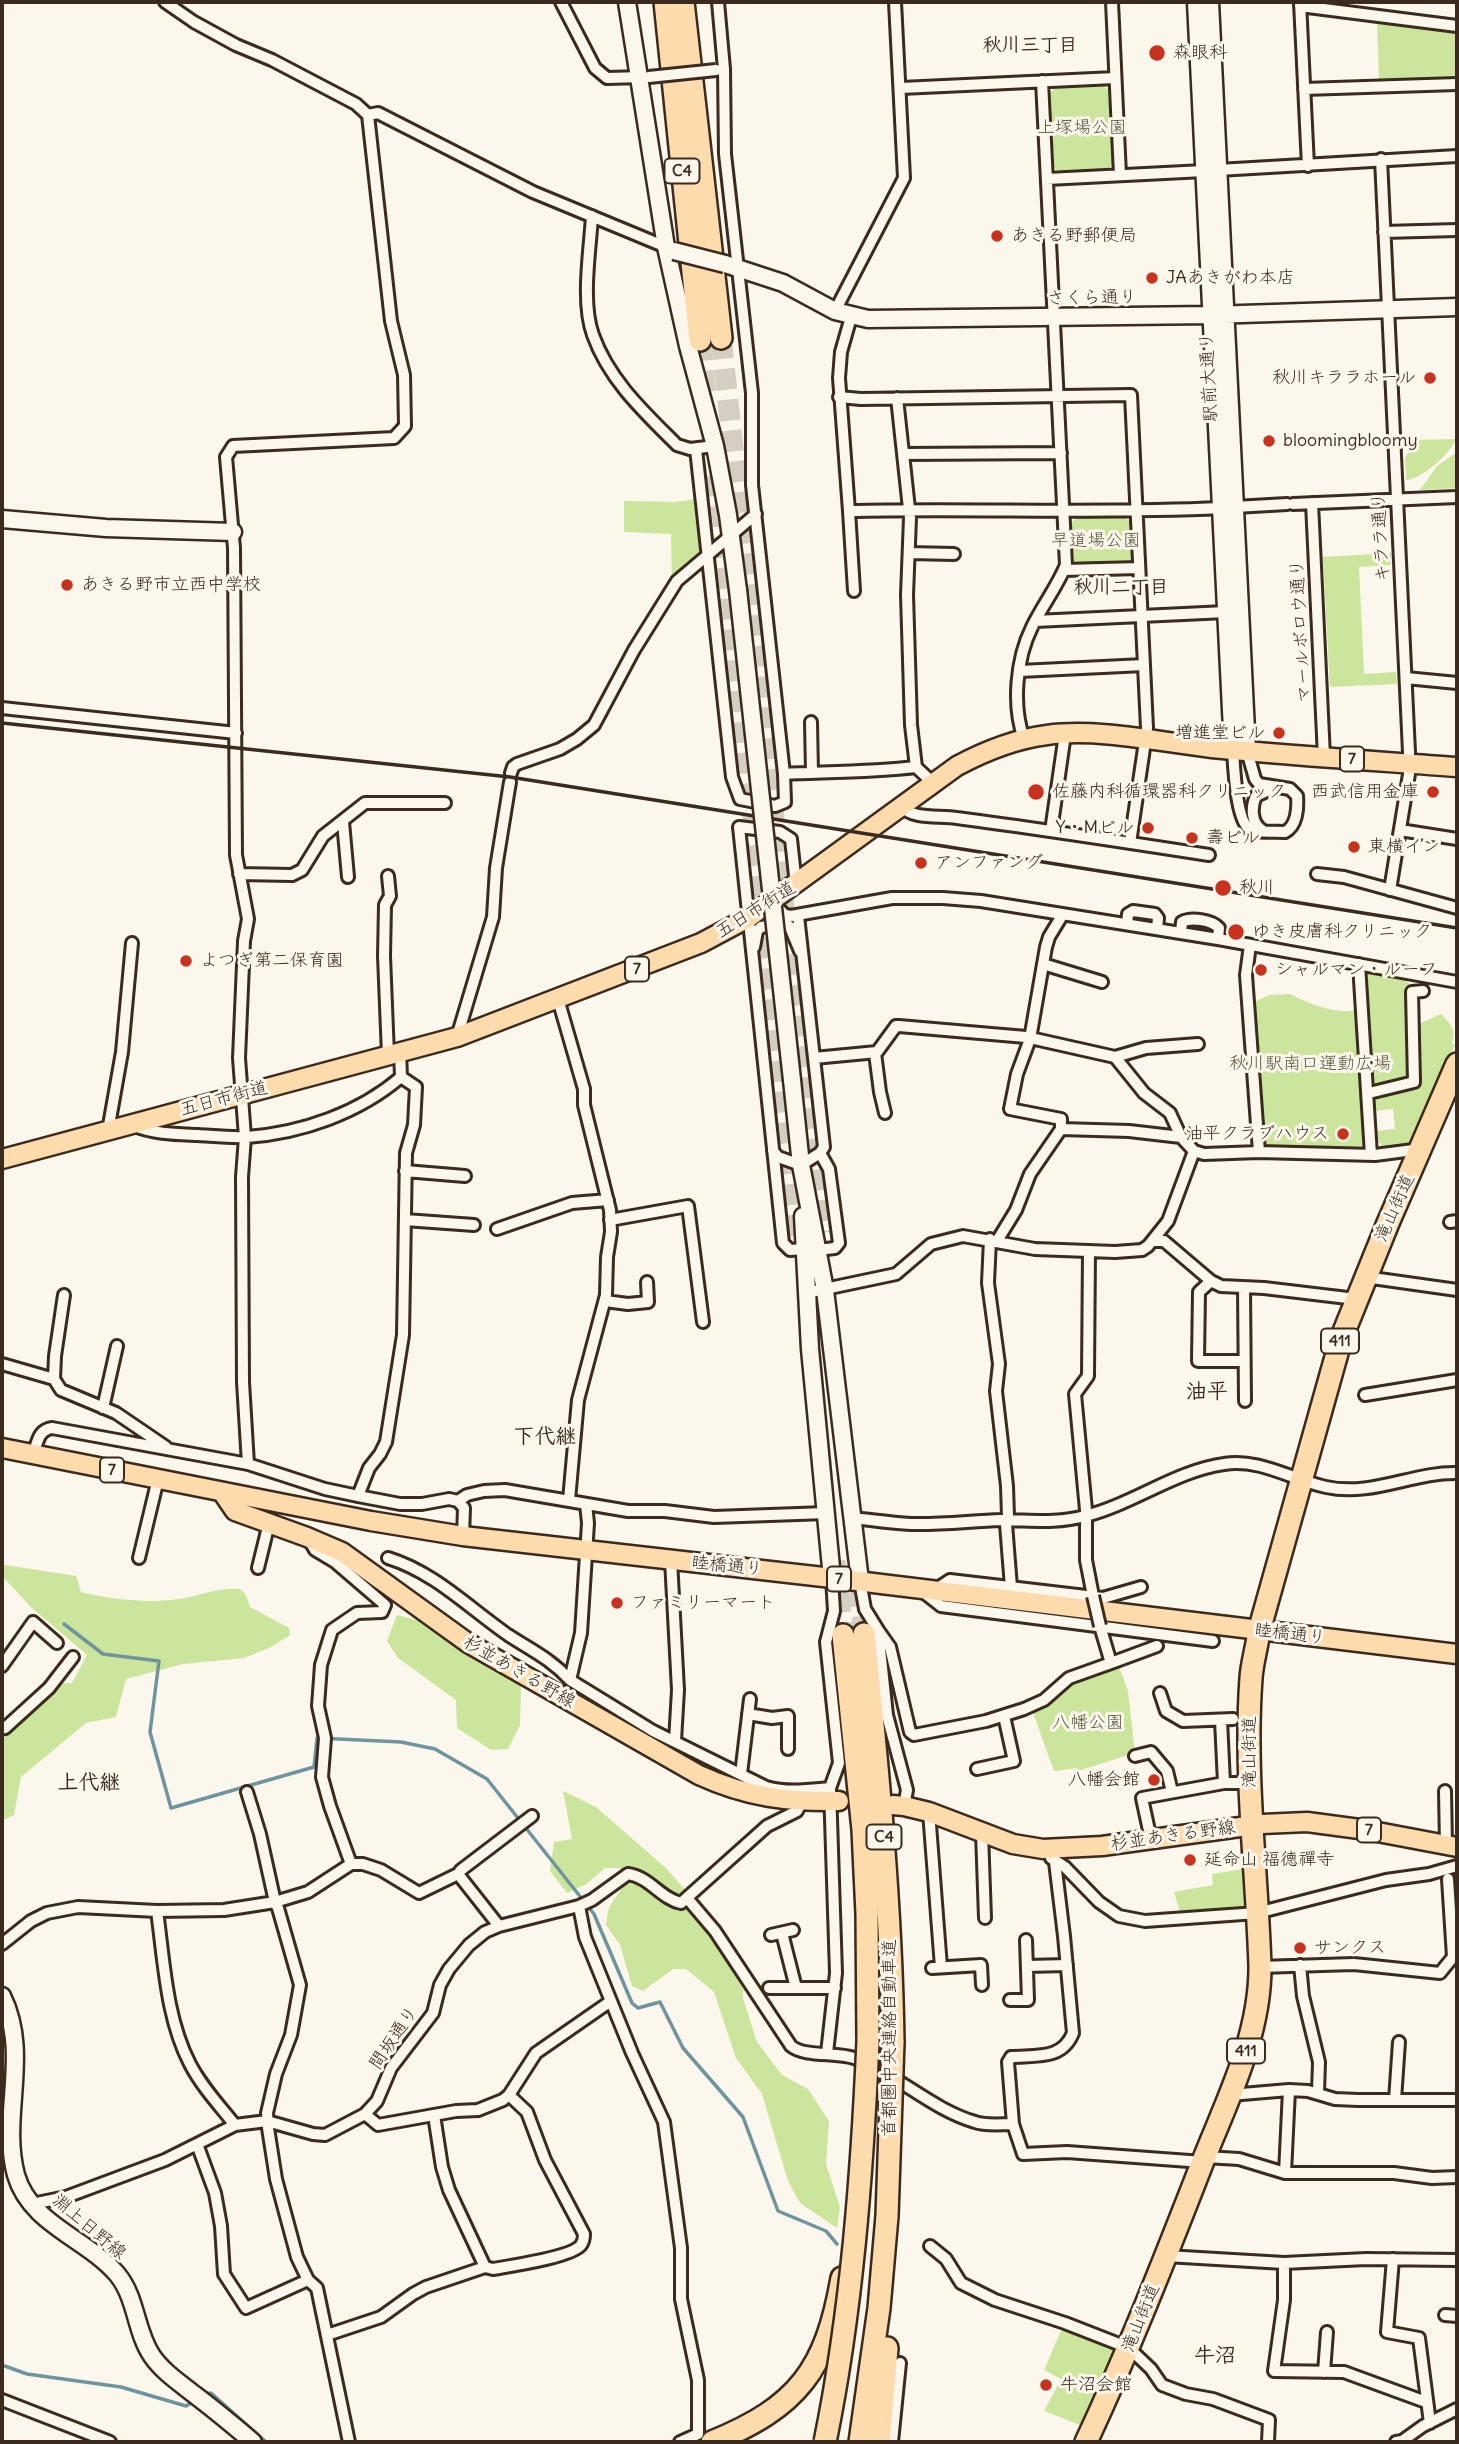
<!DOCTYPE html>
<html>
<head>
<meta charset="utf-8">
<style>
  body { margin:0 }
  #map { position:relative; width:1459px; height:2444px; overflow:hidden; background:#fbf7ec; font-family:Delius,sans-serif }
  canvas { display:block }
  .frame { position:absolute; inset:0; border:4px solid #3b2a1e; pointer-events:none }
</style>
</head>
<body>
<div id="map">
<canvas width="1459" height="2444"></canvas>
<div class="frame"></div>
</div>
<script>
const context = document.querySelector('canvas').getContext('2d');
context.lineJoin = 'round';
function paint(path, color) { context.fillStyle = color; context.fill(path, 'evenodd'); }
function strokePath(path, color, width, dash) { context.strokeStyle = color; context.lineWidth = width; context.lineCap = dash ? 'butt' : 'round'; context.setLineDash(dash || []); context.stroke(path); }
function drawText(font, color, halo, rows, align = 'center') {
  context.font = font + ' Delius,"Klee One",sans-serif'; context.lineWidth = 6; context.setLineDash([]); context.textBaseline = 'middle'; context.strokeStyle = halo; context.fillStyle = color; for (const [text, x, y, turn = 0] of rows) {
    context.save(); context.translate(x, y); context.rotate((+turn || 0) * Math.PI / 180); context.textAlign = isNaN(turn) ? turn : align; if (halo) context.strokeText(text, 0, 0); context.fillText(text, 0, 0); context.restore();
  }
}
const green = new Path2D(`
  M1377,22L1457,32V78L1379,81Z
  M1102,85L1110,91L1113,164L1107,170L1059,172L1054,167L1050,93L1055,88Z
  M1456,439C1451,453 1421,480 1406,480L1405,459L1414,440Z
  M1457,452V488L1420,490L1437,466Z
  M694,499L700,557L672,584L671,534L624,532V501L676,502Z
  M1076,518H1125L1130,522L1132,558L1127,563L1084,564L1074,567L1071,564V557L1073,556L1071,523Z
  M1391,553V565L1359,567L1364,674L1396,672L1397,684L1330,687L1323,557Z
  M1362,969L1396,974L1409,983V1039L1412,1078L1374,1088L1371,1086L1366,988Z
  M1290,994C1310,1004 1337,1016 1360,1009L1369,1146L1365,1150L1266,1149L1262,1146L1254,1002L1269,995Z
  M1441,1014C1451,1025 1457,1029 1452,1044L1455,1045L1410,1145L1381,1149V1143H1375V1131L1395,1129L1393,1109L1373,1111L1372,1098L1375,1094L1420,1085L1416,1062L1414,1026Z
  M5,1565L76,1576L81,1592C116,1600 150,1604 186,1598C204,1594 221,1587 240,1589L246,1595L250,1607L289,1628L290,1635L271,1647L244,1658L183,1664L126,1679L116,1717L86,1723L21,1777L14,1815L2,1821V1739L64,1683H72L87,1655L32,1608L2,1576V1568Z
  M397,1615L477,1635L515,1660L517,1680L521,1688L520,1725L508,1749L491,1750L457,1728L456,1700L398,1658L387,1641Z
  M1118,1664L1128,1691L1135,1753L1078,1771L1077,1768L1054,1771L1032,1710L1071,1682Z
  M563,1791L596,1807L667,1869L686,1891L688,1909L720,1951L743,1989V1998L757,2042L782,2075L808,2089L829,2121L826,2164L840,2207L837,2228L800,2203L788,2181L762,2094L736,2058L714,1992L686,1969H673L643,1991L632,1986L620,1945L606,1925C607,1920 607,1913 609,1908C615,1895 632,1883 620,1868H605L585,1885L567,1893L550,1871L554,1842L572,1839Z
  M1243,1869L1246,1911L1181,1916L1174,1892L1213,1885L1212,1874Z
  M1063,2326L1122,2349L1085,2427L1044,2411L1061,2379L1044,2370Z`);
const stream = new Path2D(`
  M64,1624L103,1654L159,1661L150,1732L171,1808L314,1767L317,1738L401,1742L435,1749L487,1779L594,1914L632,2003L638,2008L660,2002L683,2048L743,2117L778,2211L826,2231L837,2244
  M2,2365L27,2374L121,2387L186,2406L191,2403
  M206,2394L211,2393L266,2442`);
const highwayTunnel = new Path2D(`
  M721,338L820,1233
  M700,340L706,398
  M715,475L800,1240
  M835,1561L843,1635
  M859,1585L864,1634`);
const street = new Path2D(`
  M165,2L194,22L236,45L272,60L356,104L368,115L391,321L404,375L405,426L394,438L233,446L226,457L234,548L236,855L248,919L244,941L239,1058L245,1137L242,1177L243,1382L248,1464
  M561,2L595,68L607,78L643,77
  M1112,2L1120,175
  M1300,2L1308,166
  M1300,6L1457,26
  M901,88L1115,78
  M1304,89L1457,84
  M368,115L378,113L533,192L666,247
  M1381,159L1409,752V774L1390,890
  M1218,170L1457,156
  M1047,179L1204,171
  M592,216C590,251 581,302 593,335C609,380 644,412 677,445L690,449L715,446
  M1384,232L1457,230
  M835,311L904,178L895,2
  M851,317L841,352L839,378L849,511C973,508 1097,514 1221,508
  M839,397L861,399L1131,395L1147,728L1130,843
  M897,398L910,518L907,595L911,725L916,767L932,782
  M696,449L732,777L740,799L775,806L785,802L784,774L752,485V393L725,154L724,69L718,2
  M903,454L1061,453
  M1312,503L1324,757
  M1293,504L1457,497
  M1235,507L1287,504
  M849,511L854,591
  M909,553L954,554
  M1064,570L1139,568
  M1035,621L1226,612
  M1020,671L1144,665
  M1406,678L1457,683
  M2,708L236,733
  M811,722L812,772
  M1024,739C1012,706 1016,659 1032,627C1042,606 1057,587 1066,565L1042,81
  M1233,750C1234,765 1236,824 1251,830C1261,833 1275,831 1285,832C1297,826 1298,808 1297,796L1290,789L1259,784L1255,779L1247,751
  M511,773L513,767L517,764L560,749L577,739L594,725L634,650L677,581L756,514
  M784,774C828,772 872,772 916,767
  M902,806C912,820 940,815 957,818C1041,829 1125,842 1209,855
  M343,822L348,877
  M1262,830C1251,823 1251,807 1256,796L1273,788
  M1400,830L1457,839
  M1051,831L1065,734
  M239,874L292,875L302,870L323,836L365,803H445
  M1317,874L1344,877L1457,908
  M388,876L390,896L385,905L384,956L388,1055
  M796,885L791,839L780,832L739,827L783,1243L790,1250L804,1249
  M774,904L785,915L791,916L892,898H943L981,901L1218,939L1457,982
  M1127,924L1128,914L1133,911L1155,914L1158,918L1157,929
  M1181,933L1182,922C1191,917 1212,920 1219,928L1218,939
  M1250,945L1246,975L1259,1152
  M754,947L757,931L761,927L785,923L790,927L800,951
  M1043,964L1102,982
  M1359,964L1371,1155
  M558,999L584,1089V1105L610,1210L611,1232L607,1257L606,1295L578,1400L569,1500
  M457,1037L493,917L496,868L510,782
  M875,1053L880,1092L885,1113
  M1115,1057L1146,1048L1198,1044
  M814,1058L877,1052L896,1026H899L1026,1037L1115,1057L1144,1093L1170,1113L1181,1137L1194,1151L1204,1154L1259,1152L1375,1155L1421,1149
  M1369,1093L1414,1082L1412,992L1423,991
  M135,1126C155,1134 177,1134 198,1135C214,1136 231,1138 247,1137C302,1133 359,1113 401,1077L400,1051
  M1061,1129V1119L1010,1109L1017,1074L1030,1039L1046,947L1049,937L1063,914
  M108,1131L122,1052L132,943
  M773,1151L778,1157L801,1165L820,1153L824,1147L798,916
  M405,1171L465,1176
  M405,1220L474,1225
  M610,1220L688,1206L703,1322
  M1450,1222L1457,1221
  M497,1229L572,1203L608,1200
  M990,1239L988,1283L999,1364L996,1391L1007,1486L1008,1516L1006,1524L1011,1587
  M997,1241L1016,1210L1030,1174L1061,1129L1129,1131L1181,1137
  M1152,1241H1164L1211,1281L1221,1286L1264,1288L1356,1299
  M817,1250L835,1248L839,1243L829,1169L820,1153
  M1089,1251L1088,1376L1075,1394L1086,1510V1560L1093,1596
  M1365,1277L1457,1290
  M1211,1281L1199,1292L1198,1361H1243
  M1244,1288L1245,1401
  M806,1293L896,1274L931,1244L963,1236L1035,1249L1115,1252L1142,1250L1148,1246L1168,1221L1194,1151
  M64,1295L55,1356L54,1379L61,1390L116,1413L166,1447
  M605,1301L628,1304L648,1302L647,1282
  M2,1364L54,1379
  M1365,1395L1457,1380
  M103,1408L117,1346
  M33,1454C38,1442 38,1430 52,1428L248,1464L325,1489L358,1496L400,1504H422L449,1499L458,1501L464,1508L463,1536
  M358,1496L369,1468L380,1454L386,1442L403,1335L406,1153L414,1125L416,1087L401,1077
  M458,1501L467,1495L484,1491L505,1490L628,1511H665L714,1517L826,1513
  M586,1504L588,1523L581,1633L570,1680L653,1731L766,1787C788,1793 808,1790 830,1788
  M852,1518C872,1520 891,1523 911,1524C940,1525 971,1521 1001,1520C1031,1520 1055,1524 1085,1516C1133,1504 1175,1471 1224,1464C1260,1458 1292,1480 1326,1487C1372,1497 1413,1472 1457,1473
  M308,1538L315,1550L335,1562L385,1605L382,1612L357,1613L332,1630L321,1665L318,1706L325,1738L322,1777L330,1806L351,1864
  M139,1558L158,1479
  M388,1558C434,1572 469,1608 508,1635C531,1650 551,1659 570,1680
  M671,1560L678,1690L675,1741
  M258,1568L269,1523
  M860,1581L865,1609L878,1630L887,1715L907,1790L904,1806
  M935,1590L950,1580L1103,1598L1141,1587
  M922,1591L941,1606L1213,1641
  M878,1630L890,1647L910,1732L914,1735L986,1721L1024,1709L1044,1700L1069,1678L1111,1663L1100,1626
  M1111,1663L1157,1646
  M2,1666L33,1622L57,1643
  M1160,1693L1166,1711L1183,1721L1233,1719
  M748,1714L772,1718L788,1716V1749
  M1221,1720L1224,1783
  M2,1726L5,1728L49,1688L73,1657
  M1135,1756L1151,1752L1167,1771L1172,1792
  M977,1769L1014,1761L1004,1716
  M741,1774L750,1699
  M1445,1791L1446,1845
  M247,1792L260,1834L275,1902L278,1908L300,1985L291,2035L276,2074L267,2113L268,2128L276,2179L297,2257L308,2280L317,2288L349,2442
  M929,1812L941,1967
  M982,1833L985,1918
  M1151,1840L1142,1798L1224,1783H1249
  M1051,1858L1065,1867L1099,1902L1119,1916L1145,1921L1257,1913L1386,1880L1429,1874L1457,1866
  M1055,1862L1064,1936L1073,2033C1062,2060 1037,2055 1011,2057L1008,2062L1013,2124L1023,2154L1067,2152L1203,2162
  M458,1874L499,1926
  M687,1898L715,1931L791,2046C804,2057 836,2052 854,2058C897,2074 931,2109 975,2122C986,2126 1001,2124 1013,2124
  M579,1906L585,1937L632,2053L664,2122L681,2248V2299L698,2380V2434L680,2442
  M157,1911C164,1961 166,2018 190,2064C202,2087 219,2105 235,2125
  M782,1933L796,1988
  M771,1935L793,1930
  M2,1944L31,1921L47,1913L78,1907L157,1911L224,1910L275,1902L308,1892L351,1864H363L381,1870L419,1893L458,1874L461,1870L532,1816
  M1300,1965L1303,1996L1319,2062L1318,2093
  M1027,1966L1067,1965
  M1260,1967L1354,1964L1440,1973L1453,1957L1448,1879
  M932,1968L981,1965L982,1985
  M769,1988H835
  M1010,2000H1028L1026,1940
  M827,2053L836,1973L830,1788L839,1763L826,1642L834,1611L832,1578
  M1230,2095L1289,2090L1308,2091L1335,2099L1358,2100H1457
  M1395,2100L1399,2042
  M365,2114L378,2125L456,2111L478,2110L503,2100L509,2095L536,2053L611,2001
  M434,2115L442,2167L449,2190L485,2267
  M197,2144L215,2193L221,2226L224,2274L246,2308L308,2280
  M1205,2157L1239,2159L1285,2173H1394L1432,2178L1457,2177
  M1285,2173L1289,2090
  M32,2204L66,2197L165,2160L235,2125L267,2121L313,2134L325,2135L365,2114L377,2101L391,2068L433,2013L440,1985L449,1969L469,1945L485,1932L499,1926L579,1906L592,1900L628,1874C650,1877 661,1899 681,1903L767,1826L797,1811L802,1801
  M930,2246L946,2259L961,2283L995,2300L1065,2323L1129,2348L1151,2369L1162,2385L1186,2394L1213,2399L1269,2420L1268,2442
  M1166,2256L1284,2263L1366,2259L1457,2260
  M1393,2259L1387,2332L1419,2338L1430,2423
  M1284,2263V2300L1274,2371L1344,2372L1426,2402
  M1445,2315L1457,2316
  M327,2335L381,2317L413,2294L426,2287L485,2267L493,2269C510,2266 572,2257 581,2245C584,2241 584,2238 584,2234L545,2160L527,2112L509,2095
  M1324,2372L1327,2332
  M2,2400L110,2442
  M892,2442L900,2363
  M1396,2442L1402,2441L1423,2426L1457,2409`);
const secondary = new Path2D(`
  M627,2L666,247L688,346L715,446L728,515L738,590
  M1196,2L1233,750
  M1210,2L1247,751
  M725,264L783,283L835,311L868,319L1211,315L1457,307
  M2,519L106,528L233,532
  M792,1080L801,1165L825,1290L860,1581
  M803,1216L810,1349L832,1578
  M2,1996C31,2055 0,2116 16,2175C30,2224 86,2238 117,2274C137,2298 135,2331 152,2356C163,2372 180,2383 195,2395C215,2410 234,2426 253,2442`);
const primary = new Path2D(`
  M2,1159L457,1037L701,943L748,918L957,766C985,751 1015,739 1047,735C1097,728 1161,742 1212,748C1294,756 1376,761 1457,767
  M2,1448L371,1521L463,1536L832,1578L1457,1654
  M222,1492L235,1511L307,1537L342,1552L468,1643L699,1775C747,1797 787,1802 839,1801
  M893,1805L904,1806L929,1812L1013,1844L1043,1849L1102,1846L1262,1824L1307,1822L1367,1830L1457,1847`);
const highway = new Path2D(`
  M665,2L700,340
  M683,2L721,338
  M864,1634C878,1770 891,1905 893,2042
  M843,1635L863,1830L867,1914L868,2041
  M712,2442C798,2407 826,2370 842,2278
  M860,2442L879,2308L887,2216
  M879,2442L887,2348
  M1086,2442C1129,2350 1166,2256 1203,2161C1228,2098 1260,2036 1260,1967C1257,1871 1244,1775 1251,1678C1252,1663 1257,1647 1259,1631L1341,1339L1388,1223L1457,1064`);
const rail = new Path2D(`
  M2,723L510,777L1457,928`);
const streetBridge = new Path2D(`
  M649,77L716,70
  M1093,1596L1100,1626`);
const secondaryBridge = new Path2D(`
  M674,251L725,264
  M738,590L792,1080`);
const highwayBridge = new Path2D(`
  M887,2216L893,2042
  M825,2442C852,2310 862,2175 868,2041`);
const markers = [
  [1157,53,9,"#c8321e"],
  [997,236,7,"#c8321e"],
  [1152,278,7,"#c8321e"],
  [1430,378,7,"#c8321e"],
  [1269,441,7,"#c8321e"],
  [67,585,7,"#c8321e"],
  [1279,733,7,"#c8321e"],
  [1036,792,9,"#c8321e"],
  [1433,792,7,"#c8321e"],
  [1148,828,7,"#c8321e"],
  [1192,838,7,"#c8321e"],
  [1354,847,7,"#c8321e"],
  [921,863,7,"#c8321e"],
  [1223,888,9,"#c8321e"],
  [1236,932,9,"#c8321e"],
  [186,961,7,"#c8321e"],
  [1261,970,7,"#c8321e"],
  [1343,1134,7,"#c8321e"],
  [617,1603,7,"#c8321e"],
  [1154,1780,7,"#c8321e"],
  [1190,1860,7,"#c8321e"],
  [1300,1948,7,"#c8321e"],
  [1046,2385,7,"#c8321e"]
];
const shields = [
  [682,171,35],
  [1352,759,24],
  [637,969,24],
  [1340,1341,38],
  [112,1470,24],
  [839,1579,24],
  [1369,1830,24],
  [884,1837,35],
  [1246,2051,38]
];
const shieldNames = [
  ["C4",682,171],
  ["7",1352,759],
  ["7",637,969],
  ["411",1340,1341],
  ["7",112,1470],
  ["7",839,1579],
  ["7",1369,1830],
  ["C4",884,1837],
  ["411",1246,2051]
];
const poiNames = [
  ["森眼科",1173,53],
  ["あきる野郵便局",1011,236],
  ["JAあきがわ本店",1166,278],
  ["秋川キララホール",1416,378,"right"],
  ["bloomingbloomy",1283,441],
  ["あきる野市立西中学校",81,585],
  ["増進堂ビル",1265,733,"right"],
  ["佐藤内科循環器科クリニック",1052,792],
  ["西武信用金庫",1419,792,"right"],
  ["Y・Mビル",1134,828,"right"],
  ["壽ビル",1206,838],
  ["東横イン",1368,847],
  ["アンファング",935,863],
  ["秋川",1239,888],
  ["ゆき皮膚科クリニック",1252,932],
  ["よつぎ第二保育園",200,961],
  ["シャルマン・ルーフ",1275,970],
  ["油平クラブハウス",1329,1134,"right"],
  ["ファミリーマート",631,1603],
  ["八幡会館",1140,1780,"right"],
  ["延命山 福德禪寺",1204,1860],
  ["サンクス",1314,1948],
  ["牛沼会館",1060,2385]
];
const parkNames = [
  ["上塚場公園",1082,128],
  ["早道場公園",1096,541],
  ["秋川駅南口運動広場",1310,1064],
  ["八幡公園",1088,1723]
];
const streetNames = [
  ["さくら通り",1092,298,-1],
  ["駅前大通り",1209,377,-93],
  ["キララ通り",1381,537,-93],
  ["マールボロウ通り",1301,631,-93],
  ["五日市街道",756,910,-32],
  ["五日市街道",224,1099,-15],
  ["滝山街道",1395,1208,-66],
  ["睦橋通り",727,1566,6],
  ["睦橋通り",1290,1634,7],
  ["杉並あきる野線",519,1672,30],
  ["滝山街道",1250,1752,-90],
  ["杉並あきる野線",1173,1836,-8],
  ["間坂通り",394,2038,-56],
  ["首都圏中央連絡自動車道",890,2038,-90],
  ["淵上日野線",89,2227,40],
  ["滝山街道",1141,2318,-68]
];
const neighbourhoodNames = [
  ["秋川三丁目",1030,46],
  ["秋川二丁目",1121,588]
];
const quarterNames = [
  ["油平",1207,1392],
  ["下代継",545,1437],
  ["上代継",89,1783],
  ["牛沼",1215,2356]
];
paint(green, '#cbe59c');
strokePath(stream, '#6e949d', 3.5);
strokePath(highwayTunnel, '#d5cec3', 21, [21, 10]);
strokePath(street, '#3b2a1e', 16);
strokePath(secondary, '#3b2a1e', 21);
strokePath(primary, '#3b2a1e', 23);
strokePath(highway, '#3b2a1e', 26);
strokePath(street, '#fbf7ec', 10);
strokePath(secondary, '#fbf7ec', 16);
strokePath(primary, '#fedbac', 18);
strokePath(highway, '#fedbac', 21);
strokePath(rail, '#3b2a1e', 3.5);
strokePath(streetBridge, '#3b2a1e', 16, []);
strokePath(secondaryBridge, '#3b2a1e', 21, []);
strokePath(highwayBridge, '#3b2a1e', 26, []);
strokePath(streetBridge, '#fbf7ec', 10);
strokePath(secondaryBridge, '#fbf7ec', 16);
strokePath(highwayBridge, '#fedbac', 21);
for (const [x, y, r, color] of markers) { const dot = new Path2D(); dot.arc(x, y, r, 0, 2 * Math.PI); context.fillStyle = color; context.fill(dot); strokePath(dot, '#fbf7ec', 2.5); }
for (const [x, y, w] of shields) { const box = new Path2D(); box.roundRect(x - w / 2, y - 12.5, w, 25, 5); context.fillStyle = '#fbf7ec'; context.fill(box); strokePath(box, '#3b2a1e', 2); }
drawText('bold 16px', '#3b2a1e', null, shieldNames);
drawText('18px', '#3b2a1e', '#fbf7ec', poiNames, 'left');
drawText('18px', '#5f593e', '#fbf7ec', parkNames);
drawText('18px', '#3b2a1e', '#fbf7ec', streetNames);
drawText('bold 19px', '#3b2a1e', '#fbf7ec', neighbourhoodNames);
drawText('bold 21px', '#3b2a1e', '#fbf7ec', quarterNames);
</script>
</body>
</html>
